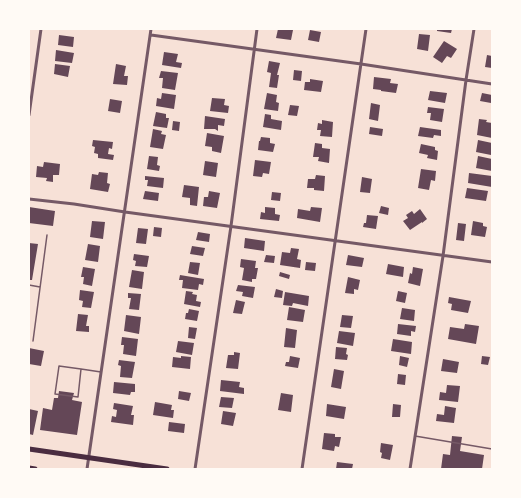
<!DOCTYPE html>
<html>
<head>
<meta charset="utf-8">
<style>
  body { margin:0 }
  #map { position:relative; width:521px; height:498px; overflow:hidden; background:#f7e1d7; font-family:"Roboto Serif",serif }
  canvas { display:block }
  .frame { position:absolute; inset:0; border:30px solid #fffaf5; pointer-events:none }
</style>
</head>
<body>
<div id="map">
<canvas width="521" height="498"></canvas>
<div class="frame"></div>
</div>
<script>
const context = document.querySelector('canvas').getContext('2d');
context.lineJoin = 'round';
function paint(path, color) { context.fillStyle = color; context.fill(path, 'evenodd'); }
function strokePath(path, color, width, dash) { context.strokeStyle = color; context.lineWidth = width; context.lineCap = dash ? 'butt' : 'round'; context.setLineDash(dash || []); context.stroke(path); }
const building = new Path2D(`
  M278,29L293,30L291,40L276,38Z
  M437,29H452L451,33L437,31Z
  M310,30L321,32L319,42L308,40Z
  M419,34L430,35L428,51L417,49Z
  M59,35L74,37L73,47L58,45Z
  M444,41L457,49L451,58L447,56L442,63L433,57Z
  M56,50L74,53L72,63L55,61Z
  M164,52L178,54L176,62L182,63L181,68L162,65Z
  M487,55L492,56V68L485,67Z
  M269,61L280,63L277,75H279L277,88L269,87L271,73L267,72Z
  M55,64L70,66L68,77L54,74Z
  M116,64L126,66L124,76H128L127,85L113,84Z
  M294,70L302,71L301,81L293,80Z
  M161,71L178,73L175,90L162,88L163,78H159Z
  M374,77L391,79L390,83L398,84L396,93L381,91V90L373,89Z
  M310,79L323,81L321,92L304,90L305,82H310Z
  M430,91L447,93L445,103L428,100Z
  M162,93L176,95L174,109L156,106L157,98L161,99Z
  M267,93L277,95L276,102L279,103L278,111L264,109Z
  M482,93L492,95L491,103L480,101Z
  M212,98L225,99L224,105L229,106L228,113L210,111Z
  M110,99L122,101L120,113L108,111Z
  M371,103L380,105L378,121L369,119Z
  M290,105L299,106L297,116L288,115Z
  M428,107L444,109L442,122L430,120L431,113H427Z
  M156,112L166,114V118H169L167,128L153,126Z
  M265,114L271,115V119L282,121L281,130L263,127Z
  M205,116L225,119L224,126L218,125V131L215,129H204Z
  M479,119L487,120L486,122L492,123V138L477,135Z
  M322,120L333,122L332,137L320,136L321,130H317L318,123L322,124Z
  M173,121L180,122L179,131L172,130Z
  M370,127L383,129L382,136L369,134Z
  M420,127L441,130V136L434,135L433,138L418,136Z
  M153,129L162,131L161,134L166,135L163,149L150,147Z
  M207,133L224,136L221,153L212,151V147L205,146Z
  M261,137L270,138V143L275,144L273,152L258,150L259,141H260Z
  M93,140L113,142L112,149L109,148L108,154L114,155L113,160L98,158V154L94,153L95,147L92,146Z
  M478,140L492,143L491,155L476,152Z
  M315,143L322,144V148L330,149L329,163L318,161L319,157H313Z
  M421,144L435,147V150L438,151L437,160L427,158L428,155L419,153Z
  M149,156L158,157L157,165L160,166L159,171L147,169Z
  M478,156L492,159V171L476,168Z
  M255,160L271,162L269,174L263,173L262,177L253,176Z
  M205,161L218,163L216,177L203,175Z
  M44,162L60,164L59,175H53V182L46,181L47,178L36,177L37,166L43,167Z
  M421,169L436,171L435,181L431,180L429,190L418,188Z
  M99,172L108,173L107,183L110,184L108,192L90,189L92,174L98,175Z
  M469,173L492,176V187L468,183Z
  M316,175L325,176L324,191L314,190V188H307L308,179H315Z
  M145,176L164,178L163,188L147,186L148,180H145Z
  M362,177L372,179L370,193L360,192Z
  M184,185L199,187L197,206L190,205V198L182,197Z
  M467,188L488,191L486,201L465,198Z
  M145,191L159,193L158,201L143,199Z
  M209,191L220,193L217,208L203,206L204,197H208Z
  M272,192L281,193L280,201L271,200Z
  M381,206L389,208L388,215L379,213Z
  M29,207L55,211L53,226L29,223Z
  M265,207L275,208V214L280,215L279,221L260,219L261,212L265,213Z
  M311,207L322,208L320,222L297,218L298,209L310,211Z
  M420,209L427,219L422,223V222L410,230L403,221L408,218L406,215L412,211L414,214Z
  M367,215L378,216L376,229L363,227L364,223H366Z
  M92,221L105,222L103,239L90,237Z
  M473,221L483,223V226L487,227L485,237L471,235Z
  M458,223L466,224L464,241L456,240Z
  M154,227L162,228L161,237L153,236Z
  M138,228L148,229L146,244L136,243Z
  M198,232L210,234L209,242L196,240Z
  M245,238L265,241L264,251L244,248Z
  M29,243L38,244L32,280H29Z
  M88,244L100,246L98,262L85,260Z
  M192,246L205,248L203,256L190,254Z
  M291,248L299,249L297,259L301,260L300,268L280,265L282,252L290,253Z
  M134,254L149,256L147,267L135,266L136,261L133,260Z
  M266,255L275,256L274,263L264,262Z
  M348,255L364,258L362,267L346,265Z
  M241,259L256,261L255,268H258L256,279H252V282L242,280L244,268L240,267Z
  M190,262L200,263L198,275L188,273Z
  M306,262L316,263L315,271L305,270Z
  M388,264L404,267L403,277L386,274Z
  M83,267L95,269L92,286L83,284L84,277H81Z
  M413,267L423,269L420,286L408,283L410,273L412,274Z
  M132,270L144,272L142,289L129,287Z
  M280,272L290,275L289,279L279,276Z
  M180,275L204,279L203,285L199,284L198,290L182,288L183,280H179Z
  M348,277L360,280L358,290L354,289V294L345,293Z
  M238,285L255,287L253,298L242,296L243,292L236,291Z
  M276,289L283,291L282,298L274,297Z
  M80,290L94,292L91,308L82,307L83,301L79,300Z
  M186,291L193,292L192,294L197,295L196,301L201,302L200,307L184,304Z
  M398,291L407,293L405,303L396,301Z
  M285,292L309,296L308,306L293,303L292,306L283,305Z
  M128,293L141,294L139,310L129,309L131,298H128Z
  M449,297L471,301L468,313L451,310L452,304L448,303Z
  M236,300L245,302L242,314L233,313Z
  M289,307L305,310L303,322L287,320Z
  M402,308L415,310L414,321L400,319Z
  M189,309L199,311L197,321L185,319L186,313H188Z
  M78,314L88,315L86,326H89V332L76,331Z
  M126,315L141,317L139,334L124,331Z
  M342,315L353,316L351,328L340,327Z
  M398,324L416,326L415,332L411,331V336L397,334Z
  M465,324L479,326L476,344L448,339L450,327L464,329Z
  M189,327L197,328L195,339L188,338Z
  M286,328L297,330L295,348L284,347Z
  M339,331L355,333L353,346L337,343Z
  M122,337L138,339L136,356L123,354L124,345H121Z
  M393,339L412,342L411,354L391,351Z
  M178,341L194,343L192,355L176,352Z
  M336,347L347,348L346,354L348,355L347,360L335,359Z
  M29,348L44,351L41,366L29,364Z
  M234,352L240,353L238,369L226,368L228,355H234Z
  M181,356L191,357L190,369L172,367L173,357L181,358Z
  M290,356L300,358L298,368L285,366L286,362H289Z
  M400,356L409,358L407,367L399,365Z
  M482,356L490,357L488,365L481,364Z
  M443,359L459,362L457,373L441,371Z
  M119,360L135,362L132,378L120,377L121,366L118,365Z
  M334,369L344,371L341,389L331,387Z
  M398,374L406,375L405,385L397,384Z
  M221,380L240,382L239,387L244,388V394L220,391Z
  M114,382L135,384V392H131L130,395L113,393Z
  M447,385L460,386L458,402L439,400L440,392L446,393Z
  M59,391L74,393L72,400L82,402L77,435L40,430L43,408L52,410L54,398H58Z
  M179,391L191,393L189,401L178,399Z
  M281,393L293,395L291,412L278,410Z
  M221,397L234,398L232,408L219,407Z
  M155,402L172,405L171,410H174L173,418L153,415Z
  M114,403L133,406L131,415H134L133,425L111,422L112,416L116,417L117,410L113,409Z
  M327,404L346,407L344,419L326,416Z
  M393,404L401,405L400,417H392Z
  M445,406L456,408L454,423L436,421L437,414L444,415Z
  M29,409L38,411L33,435L29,434Z
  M223,411L236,413L233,426L221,424Z
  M169,422L185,424L184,433L168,431Z
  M324,433L335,434V437H341L339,447L335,446L334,451L322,449Z
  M452,436L462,437L460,451L484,455L482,469H441L443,454L450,455Z
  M381,443L393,445L390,460L381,458L382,453L380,452Z
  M337,462L353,464L352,469H336Z`);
const service = new Path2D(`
  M29,285L40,287
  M33,341L47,235
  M59,366L81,369L78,397L55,394Z
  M81,369L101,372
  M415,436L492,449`);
const minor = new Path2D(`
  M151,35L361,64L492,84
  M29,115L41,29
  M29,199L74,204L125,212L492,262
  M87,469L151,29
  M195,469L231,226L257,29
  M302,469L366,29
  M410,469L443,256L466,80L474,29`);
const primary = new Path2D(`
  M29,449L167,469
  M29,468L35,469`);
paint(building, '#644757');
strokePath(service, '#755966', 1.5);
strokePath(minor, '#755966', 3);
strokePath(primary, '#4a2c40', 5);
</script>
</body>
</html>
